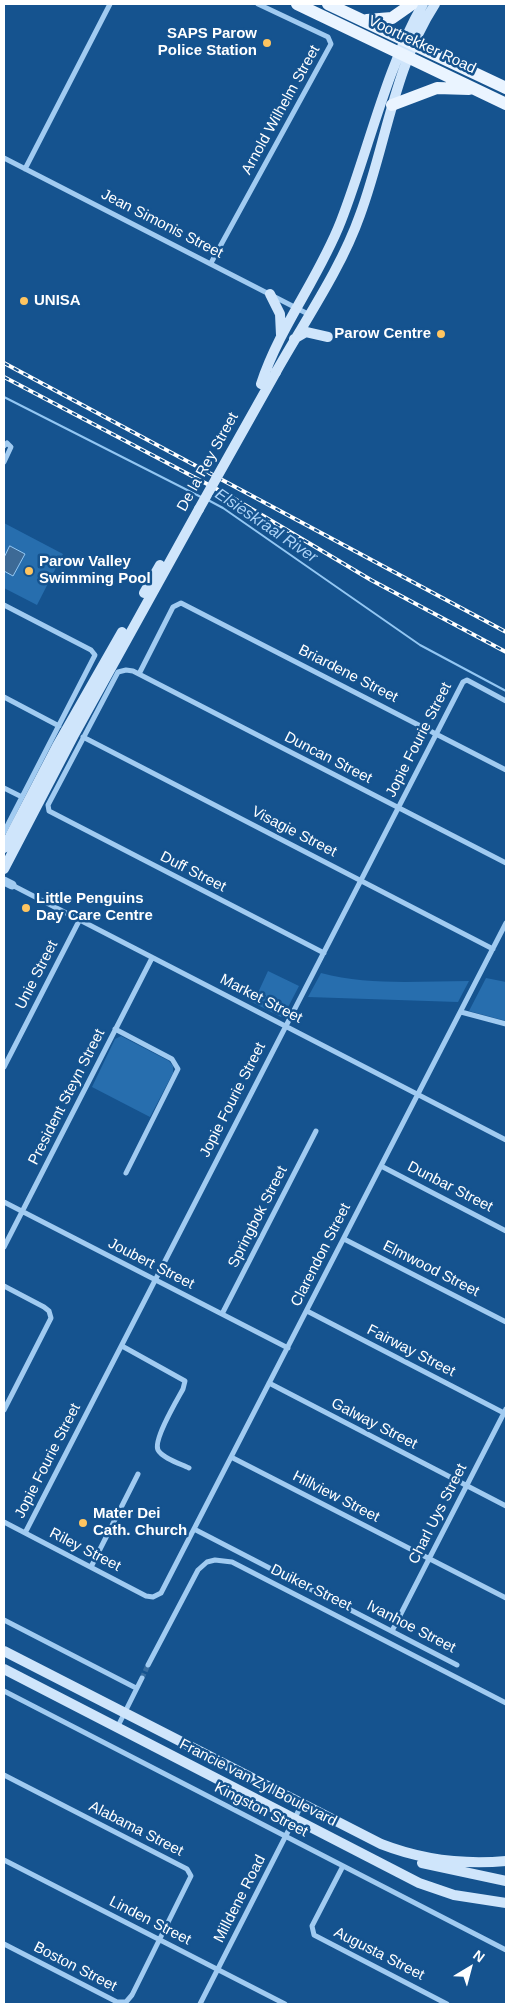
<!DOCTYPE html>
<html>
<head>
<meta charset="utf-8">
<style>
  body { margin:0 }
  #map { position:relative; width:510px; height:2008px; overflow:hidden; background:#15538f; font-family:Arial,sans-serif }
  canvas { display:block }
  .frame { position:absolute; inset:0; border:5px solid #fff; pointer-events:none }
  .north { position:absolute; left:445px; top:1943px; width:50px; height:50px; -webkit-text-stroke:4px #15538f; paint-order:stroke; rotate:37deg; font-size:14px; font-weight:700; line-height:20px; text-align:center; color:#fff }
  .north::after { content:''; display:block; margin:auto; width:18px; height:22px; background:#fff; clip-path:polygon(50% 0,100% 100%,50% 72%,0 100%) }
</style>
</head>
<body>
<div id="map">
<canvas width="510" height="2008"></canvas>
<div class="frame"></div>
<div class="north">N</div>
</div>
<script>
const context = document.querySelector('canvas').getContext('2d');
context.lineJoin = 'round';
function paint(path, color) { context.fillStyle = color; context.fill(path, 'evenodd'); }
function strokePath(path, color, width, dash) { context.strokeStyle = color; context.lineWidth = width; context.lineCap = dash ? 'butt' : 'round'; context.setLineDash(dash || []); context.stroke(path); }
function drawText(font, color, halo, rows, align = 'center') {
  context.font = font + ' Arial,sans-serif'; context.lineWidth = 5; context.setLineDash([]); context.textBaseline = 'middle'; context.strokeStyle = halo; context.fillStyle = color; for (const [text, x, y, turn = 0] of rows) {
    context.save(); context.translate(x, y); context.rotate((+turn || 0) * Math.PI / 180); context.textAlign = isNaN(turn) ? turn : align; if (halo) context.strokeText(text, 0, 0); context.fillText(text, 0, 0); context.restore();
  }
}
const green = new Path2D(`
  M4,523L63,554L37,605L4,588Z
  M268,971L299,986L284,1015L281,1017L250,1001L256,997Z
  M321,973C369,986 420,981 469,981L458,1002L308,997Z
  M486,978L506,982V1021L469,1011Z
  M121,1036L169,1061L173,1066V1073L150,1117L92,1087L115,1039Z`);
const water = new Path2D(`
  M10,546L25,554L13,576L4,571V558Z`);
const stream = new Path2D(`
  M4,397L201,497
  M208,500L223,508L420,645L506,691`);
const minorTunnel = new Path2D(`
  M142,1678L148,1665`);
const minor = new Path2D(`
  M4,158L308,314
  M25,169L110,4
  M211,263L331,44L328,37L258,4
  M4,446L7,443L11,447L4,462
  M4,605L91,650L95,655L4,832
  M139,674L173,607L181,603L506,770
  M4,697L59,726
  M83,737L493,949
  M4,788L22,797
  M12,885L506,1140
  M324,953L49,811L48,805L118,672L126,670L133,671L506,863
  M461,1012L506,1024
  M115,1029L172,1059L178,1069L126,1173
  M4,1067L79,921
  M381,1166L506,1231
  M4,1202L288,1348
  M344,1239L506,1322
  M4,1247L152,958
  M4,1286L44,1307L49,1311L51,1318L4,1410
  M307,1311L504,1413
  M222,1314L316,1131
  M122,1346L185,1381L183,1389C177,1400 153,1440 158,1450C162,1458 181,1464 189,1468
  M269,1383L506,1506
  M231,1457L506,1598
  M4,1522L146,1596L153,1597L161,1593L506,923
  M194,1529L457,1665
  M25,1533L463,682L467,680L506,701
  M91,1567L138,1474
  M4,1620L136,1688
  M392,1631L506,1409
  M148,1665L198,1570L207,1562L215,1560L232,1562L506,1703
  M4,1691L506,1950
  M117,1728L142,1678
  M4,1775L187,1869L191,1876L132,1995L126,2002H117L4,1944
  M4,1860L285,2004
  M343,1866L312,1926L314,1935L447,2004
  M200,2004L302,1804`);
const tertiary = new Path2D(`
  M4,881L12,885`);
const secondary = new Path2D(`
  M270,294L280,314L281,335
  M294,339L306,332L328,337
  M276,372C304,322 341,269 360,215C386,145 394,67 435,4
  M261,384C280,326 319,278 341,221C369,149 385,71 423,4
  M144,593L160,565
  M4,848L57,746L122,632
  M4,869L75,733L199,509
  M4,1651L381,1844C422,1860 462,1865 506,1861
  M4,1669L419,1883L454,1895L506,1903
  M422,1863L506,1881`);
const primary = new Path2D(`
  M297,4L506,104
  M328,4L506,88
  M367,20L392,18L412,4
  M392,105L437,88L469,89`);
const rail = new Path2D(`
  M4,363L506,632
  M4,377L228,495L371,580L506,652`);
const secondaryBridge = new Path2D(`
  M199,509L276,372`);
const markers = [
  [267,43,5,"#ffc560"],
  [24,301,5,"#ffc560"],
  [441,334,5,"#ffc560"],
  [29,571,5,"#ffc560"],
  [26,908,5,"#ffc560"],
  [83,1523,5,"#ffc560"]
];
const poiNames = [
  ["SAPS Parow",257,34,"right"],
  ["Police Station",257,51,"right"],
  ["UNISA",34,301],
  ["Parow Centre",431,334,"right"],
  ["Parow Valley",39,562],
  ["Swimming Pool",39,579],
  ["Little Penguins",36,899],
  ["Day Care Centre",36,916],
  ["Mater Dei",93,1514],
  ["Cath. Church",93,1531]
];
const streetNames = [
  ["Voortrekker Road",422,45,25],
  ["Arnold Wilhelm Street",281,110,-61],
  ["Jean Simonis Street",162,224,27],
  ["De la Rey Street",208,462,-61],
  ["Briardene Street",348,674,27],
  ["Jopie Fourie Street",419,740,-63],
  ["Duncan Street",328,758,27],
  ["Visagie Street",294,832,27],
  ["Duff Street",193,872,27],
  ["Unie Street",37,975,-63],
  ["Market Street",261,999,27],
  ["President Steyn Street",67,1097,-63],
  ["Jopie Fourie Street",233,1100,-63],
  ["Dunbar Street",450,1187,27],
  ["Springbok Street",258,1217,-63],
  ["Clarendon Street",321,1255,-63],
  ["Joubert Street",151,1264,27],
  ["Elmwood Street",431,1269,27],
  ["Fairway Street",411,1351,27],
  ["Galway Street",374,1424,27],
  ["Jopie Fourie Street",48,1461,-63],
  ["Hillview Street",336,1497,27],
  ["Charl Uys Street",438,1514,-63],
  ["Riley Street",85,1550,27],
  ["Duiker Street",311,1588,26],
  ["Ivanhoe Street",411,1627,27],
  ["Francie van Zyl Boulevard",258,1783,27],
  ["Kingston Street",261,1810,27],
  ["Alabama Street",136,1829,27],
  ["Milldene Road",240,1899,-63],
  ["Linden Street",150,1921,27],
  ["Augusta Street",379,1954,27],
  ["Boston Street",75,1967,27]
];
const waterNames = [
  ["Elsieskraal River",266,526,34]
];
paint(green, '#276eae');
paint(water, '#3d6a96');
strokePath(water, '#93c7f3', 1);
strokePath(stream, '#93c7f3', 2);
strokePath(minorTunnel, '#386da0', 5, [5, 2.5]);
strokePath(minor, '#a1cbf1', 5);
strokePath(tertiary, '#a1cbf1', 9);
strokePath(secondary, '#cfe5fb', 10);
strokePath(primary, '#eaf4ff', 12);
strokePath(rail, '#fff', 4);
strokePath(rail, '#15538f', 2, [5.5]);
strokePath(secondaryBridge, '#cfe5fb', 10);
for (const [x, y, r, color] of markers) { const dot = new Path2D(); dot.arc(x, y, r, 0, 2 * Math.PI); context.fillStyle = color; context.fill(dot); strokePath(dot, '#15538f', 2); }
drawText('bold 15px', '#fff', '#15538f', poiNames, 'left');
drawText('15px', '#fff', '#15538f', streetNames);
drawText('italic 16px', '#add4f8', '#15538f', waterNames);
</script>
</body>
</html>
